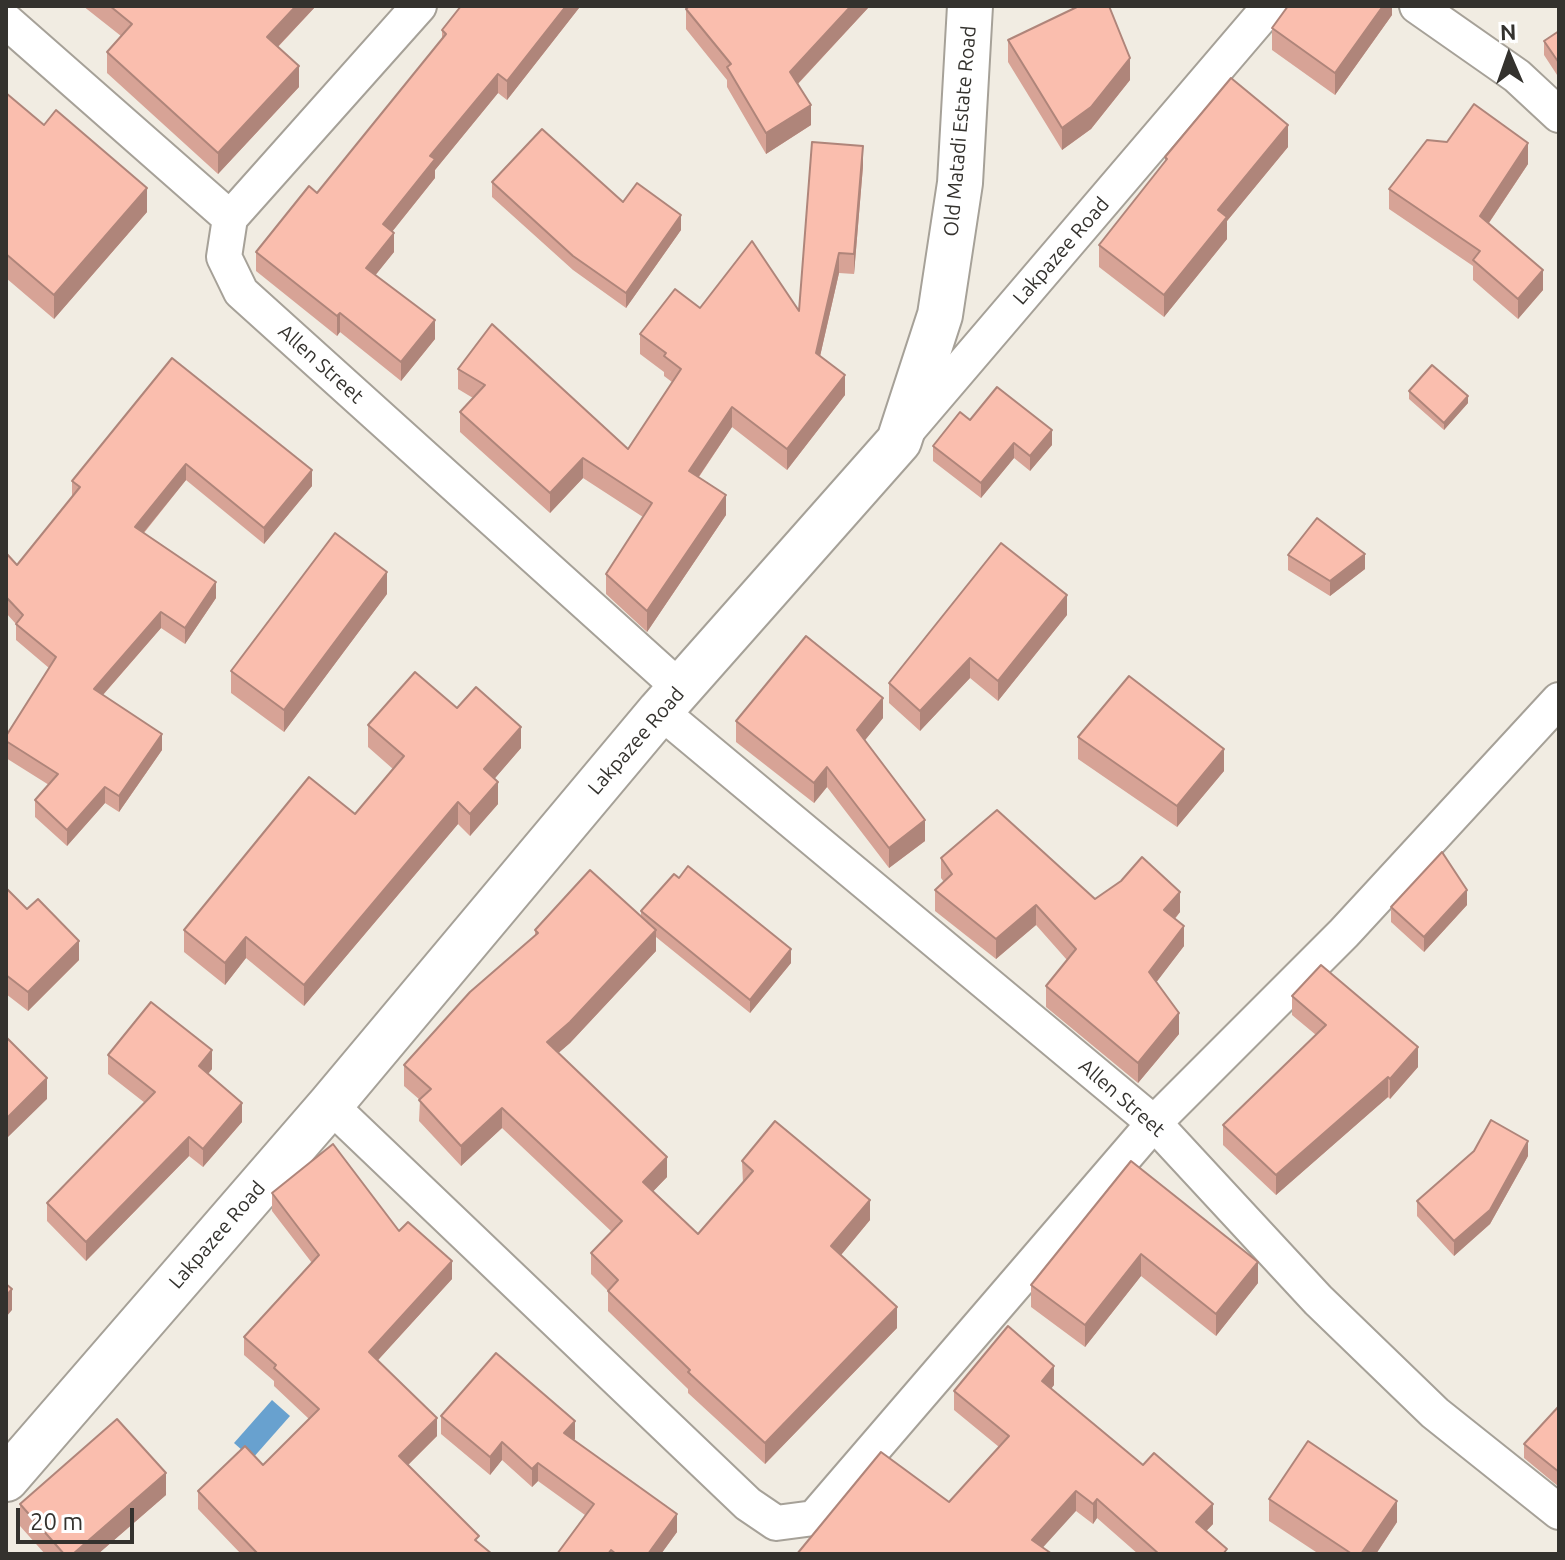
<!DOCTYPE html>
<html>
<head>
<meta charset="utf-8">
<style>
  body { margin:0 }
  #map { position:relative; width:1565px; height:1560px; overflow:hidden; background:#f1ece2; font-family:Ubuntu,sans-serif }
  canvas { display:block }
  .frame { position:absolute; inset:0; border:8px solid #34322e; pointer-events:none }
  .north { position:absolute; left:1469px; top:16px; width:80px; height:80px; -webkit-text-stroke:6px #fff; paint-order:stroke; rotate:358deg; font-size:22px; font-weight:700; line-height:32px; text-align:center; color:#34322e }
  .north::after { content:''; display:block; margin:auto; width:28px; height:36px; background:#34322e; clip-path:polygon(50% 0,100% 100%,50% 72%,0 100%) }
  .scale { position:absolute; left:16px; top:1508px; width:118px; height:36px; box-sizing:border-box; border:4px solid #34322e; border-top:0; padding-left:10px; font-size:24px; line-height:28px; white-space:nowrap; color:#34322e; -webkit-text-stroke:6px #fff; paint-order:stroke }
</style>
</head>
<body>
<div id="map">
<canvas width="1565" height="1560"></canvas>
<div class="frame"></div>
<div class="north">N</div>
<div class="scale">20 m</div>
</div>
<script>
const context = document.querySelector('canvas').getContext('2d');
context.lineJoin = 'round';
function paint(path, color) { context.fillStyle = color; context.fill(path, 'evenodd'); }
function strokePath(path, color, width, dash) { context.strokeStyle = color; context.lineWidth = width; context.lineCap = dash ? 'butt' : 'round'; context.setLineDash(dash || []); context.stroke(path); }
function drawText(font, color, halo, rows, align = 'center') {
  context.font = font + ' Ubuntu,sans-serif'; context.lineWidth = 8; context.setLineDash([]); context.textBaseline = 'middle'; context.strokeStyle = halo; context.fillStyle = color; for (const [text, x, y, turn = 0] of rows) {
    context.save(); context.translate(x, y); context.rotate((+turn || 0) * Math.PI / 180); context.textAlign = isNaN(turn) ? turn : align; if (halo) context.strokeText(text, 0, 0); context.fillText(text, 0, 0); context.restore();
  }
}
const water = new Path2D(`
  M272,1400L290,1416L252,1459L234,1443Z`);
const street = new Path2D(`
  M1417,6L1517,76L1559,115
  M6,21L230,218L224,257L241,292L681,689
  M230,218L419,6
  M907,431L1270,6
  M660,711L1154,1123L1318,1300L1435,1413L1559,1512
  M330,1105L748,1504L776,1523L814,1518L1154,1123L1344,933L1559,700`);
const secondary = new Path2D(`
  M6,1479L330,1105L660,711L899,441L940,315L960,183L970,6`);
const wall = new Path2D(`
  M83,6H316L278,47L299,87L218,174L107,73V52L121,36Z
  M579,6V8L507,100L498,93L435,170V178L392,232L394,252L375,275L435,339L401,381L340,332L337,336L256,271V252L317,193L442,39V30Z
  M1392,6V15L1335,95L1272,50V28Z
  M868,8L798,84L811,125L766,154L727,87V80L686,29V9Z
  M1559,31V78L1544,55V41Z
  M1008,40L1130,80L1091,129L1062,150L1008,62Z
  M6,93L147,212L54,319L6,278Z
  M1288,147L1227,221V239L1164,317L1099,267V245L1165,162V157Z
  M1528,164L1489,223L1543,290L1518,319L1473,280V266L1389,209V189Z
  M863,166L854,274L839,273L820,356L845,395L787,470L732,427L699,477L726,515L647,632L606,594V574L643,517L583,478L550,513L460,432V412L473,398L458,389V369L628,449L672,382L664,376V372L640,354V334L700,308L799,311Z
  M492,182L623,202L681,230L626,308L573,270L492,197Z
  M172,358L312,486L264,544L186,480L144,533L216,598L185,644L161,628L103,695L162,750L119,812L105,803L67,846L35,817V800L49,785L6,758V736L49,668L16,640V624L6,613V553L17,565L72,497V481Z
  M1409,391L1468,403L1444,430L1409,399Z
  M970,420L1052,445L1030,471L1014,458L981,498L933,461V446Z
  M1288,555L1365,569L1330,596L1288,570Z
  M387,594L284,732L231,693V671Z
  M1067,615L998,701L970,678L920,731L889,703V683Z
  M457,708L521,748L494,779L498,804L470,836L458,824L304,1006L246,958L225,985L184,952V930L355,814L393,769L368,747V725Z
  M883,718L865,740L925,841L889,868L827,787L814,803L736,742V721Z
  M1078,737L1224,771L1177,827L1078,759Z
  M941,858L1095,899L1180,912L1175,919L1184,946L1156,982L1179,1034L1138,1083L1046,1007V986L1067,960L1036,925L996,959L935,911V890L944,882L941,878Z
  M6,888L79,960L28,1011L6,994Z
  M1467,905L1424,952L1391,922V907Z
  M641,911L791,963L750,1013L656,937V951L570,1043L558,1053L667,1177L653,1191L698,1234L743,1183L742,1161L870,1220L841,1255L897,1328L765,1464L688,1393V1389L608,1311V1291L591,1274V1253L612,1232L502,1128L461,1166L419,1121L420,1100L404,1086V1065L535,936V930L641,917Z
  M1292,996L1418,1067L1390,1099L1388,1097L1276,1195L1223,1145V1125L1316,1035L1292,1015Z
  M108,1055L212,1069L208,1074L242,1122L203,1167L189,1156L86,1261L47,1221V1203L145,1103L108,1074Z
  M1528,1156L1490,1224L1454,1256L1417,1216V1201Z
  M1131,1161L1258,1283L1216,1336L1141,1276L1085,1347L1031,1307V1285Z
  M1559,1164V1182L1557,1181V1166Z
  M272,1193L399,1231L452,1279L378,1360L437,1436L408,1465L479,1543L492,1554H241L198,1509V1491L263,1465L309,1419L274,1386V1381L244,1355V1337L312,1263L272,1211Z
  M1054,1385L1051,1389L1213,1524L1206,1531L1227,1554H1138L1097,1518L1093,1524L1076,1511L949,1502L999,1447L954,1410V1391Z
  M1559,1406V1487L1524,1458V1444Z
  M441,1416L575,1439L574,1440L677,1532L661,1554H557L585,1515L538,1481L532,1487L502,1460L490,1475L441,1434Z
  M166,1495L98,1554H45L20,1526V1504Z
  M1269,1499L1397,1522L1376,1554H1319L1269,1521Z`);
const shadedWall = new Path2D(`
  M296,6H316L267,58V37Z
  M566,6H579V8L507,100V81Z
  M851,6H868V8L790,92V72Z
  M1383,6H1392V15L1335,95V73Z
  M1130,58V80L1091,129L1062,150V128Z
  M299,66V87L218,174V153Z
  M498,74V93L435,170V178L383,243V224L430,156Z
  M811,105V125L766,154V133Z
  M1288,125V147L1227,221V239L1164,317V295L1218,210Z
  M1528,143V164L1480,236V216Z
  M863,146V166L854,274V254Z
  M147,188V212L54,319V295Z
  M681,215V230L626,308V293Z
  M394,233V252L366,287V268Z
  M839,253V273L816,374V353Z
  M1543,270V290L1518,319V299Z
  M340,313V332L337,336V316Z
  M435,320V339L401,381V362Z
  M845,375V395L787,470V449Z
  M1468,396V403L1444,430V423Z
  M732,407V427L689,491V471Z
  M1052,430V445L1030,471V456Z
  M1014,443V458L981,498V483Z
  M583,458V478L550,513V493Z
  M186,464V480L135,543V527Z
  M312,470V486L264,544V528Z
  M726,495V515L647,632V611Z
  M1365,554V569L1330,596V581Z
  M387,572V594L284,732V710Z
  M216,582V598L185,644V628Z
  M1067,595V615L998,701V681Z
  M161,612V628L94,705V689Z
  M970,658V678L920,731V711Z
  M883,698V718L857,750V730Z
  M521,727V748L484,791V769Z
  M162,734V750L119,812V796Z
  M1224,749V771L1177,827V806Z
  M827,767V787L814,803V783Z
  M498,782V804L470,836V814Z
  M105,787V803L67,846V830Z
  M458,802V824L304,1006V985Z
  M925,820V841L889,868V848Z
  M1467,890V905L1424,952V937Z
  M1180,892V912L1164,931V910Z
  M1036,905V925L996,959V939Z
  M1184,926V946L1149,992V972Z
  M656,930V951L570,1043L547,1063V1042Z
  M246,937V958L225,985V963Z
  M79,941V960L28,1011V992Z
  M791,949V963L750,1013V1000Z
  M1179,1013V1034L1138,1083V1063Z
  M1418,1047V1067L1390,1099V1079Z
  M212,1050V1069L199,1085V1066Z
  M1388,1077V1097L1276,1195V1175Z
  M47,1078V1099L6,1139V1119Z
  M242,1103V1122L203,1167V1149Z
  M502,1108V1128L461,1166V1146Z
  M189,1137V1156L86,1261V1242Z
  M1528,1141V1156L1490,1224L1454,1256V1241Z
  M667,1157V1177L643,1202V1182Z
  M870,1200V1220L831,1267V1246Z
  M1141,1254V1276L1085,1347V1325Z
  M452,1261V1279L369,1370V1352Z
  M1258,1262V1283L1216,1336V1314Z
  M12,1289V1310L6,1317V1296Z
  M897,1307V1328L765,1464V1443Z
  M1054,1366V1385L1042,1400V1381Z
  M437,1418V1436L399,1474V1456Z
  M575,1421V1439L564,1450V1433Z
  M502,1442V1460L490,1475V1457Z
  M538,1463V1481L532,1487V1469Z
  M166,1473V1495L98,1554H73Z
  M1076,1491V1511L1037,1554L1032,1540Z
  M1097,1499V1518L1093,1524V1504Z
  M1397,1501V1522L1376,1554H1361Z
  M1213,1504V1524L1196,1542V1522Z
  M677,1514V1532L661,1554H648Z`);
const building = new Path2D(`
  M110,6H296L267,37L299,66L218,153L107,52L132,24Z
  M461,6H566L507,81L498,74L430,156L435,159L383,224L394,233L366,268L435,320L401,362L340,313L337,316L256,252L309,186L317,193L446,34L442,30Z
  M689,6H851L790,72L811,105L766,133L727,67L731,64L686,9Z
  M1079,6H1109L1130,58L1091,107L1062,128L1008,40Z
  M1288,6H1383L1335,73L1272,28Z
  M1559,31V63L1544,41Z
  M1231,78L1288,125L1218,210L1227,217L1164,295L1099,245L1167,159L1165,157Z
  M6,93L44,125L56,110L147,188L54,295L6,254Z
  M1474,104L1528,143L1480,216L1543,270L1518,299L1473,260L1480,251L1389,189L1427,140L1447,142Z
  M542,129L623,202L637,183L681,215L626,293L573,256L492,182Z
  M812,142L863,146L854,254L839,253L816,353L845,375L787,449L732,407L689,471L726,495L647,611L606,574L652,503L583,458L550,493L460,412L485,385L458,369L492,324L628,449L681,369L664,356L666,353L640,334L675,289L700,308L752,241L799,311Z
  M172,358L312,470L264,528L186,464L135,527L216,582L185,628L161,612L94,689L162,734L119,796L105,787L67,830L35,800L58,774L6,741V736L56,657L16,624L23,615L6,597V553L17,565L80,487L72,481Z
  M1432,365L1468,396L1444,423L1409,391Z
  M997,387L1052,430L1030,456L1014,443L981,483L933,446L960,412L970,420Z
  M1317,518L1365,554L1330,581L1288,555Z
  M335,533L387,572L284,710L231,671Z
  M1001,543L1067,595L998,681L970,658L920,711L889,683Z
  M806,636L883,698L857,730L925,820L889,848L827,767L814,783L736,721Z
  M415,672L457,708L476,687L521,727L484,769L498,782L470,814L458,802L304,985L246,937L225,963L184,930L309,777L355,814L404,756L368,725Z
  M1129,676L1224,749L1177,806L1078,737Z
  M997,810L1095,899L1121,881L1142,857L1180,892L1164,910L1184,926L1149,972L1179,1013L1138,1063L1046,986L1076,949L1036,905L996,939L935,890L952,874L941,858Z
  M1442,852L1467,890L1424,937L1391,907Z
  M688,866L791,949L750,1000L641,911L674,874L679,878Z
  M590,870L656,930L570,1022L547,1042L667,1157L643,1182L698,1234L753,1171L742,1161L775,1121L870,1200L831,1246L897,1307L765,1443L688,1372L690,1370L608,1291L618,1280L591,1253L622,1221L502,1108L461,1146L419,1100L431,1089L404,1065L470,992L538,933L535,930Z
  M6,888L27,909L38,899L79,941L28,992L6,975Z
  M1321,965L1418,1047L1390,1079L1388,1077L1276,1175L1223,1125L1326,1025L1292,996Z
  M151,1002L212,1050L199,1066L242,1103L203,1149L189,1137L86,1242L47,1203L155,1092L108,1055Z
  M6,1037L47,1078L6,1119Z
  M1491,1120L1528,1141L1490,1210L1454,1241L1417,1201L1474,1151Z
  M333,1144L399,1231L408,1222L452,1261L369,1352L437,1418L399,1456L479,1536L475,1540L492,1554H258L198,1491L245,1446L263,1465L319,1409L274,1368L276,1365L244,1337L319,1255L272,1193Z
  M1131,1161L1258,1262L1216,1314L1141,1254L1085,1325L1031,1285Z
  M6,1284L12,1289L6,1296Z
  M1008,1326L1054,1366L1042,1381L1143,1465L1154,1453L1213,1504L1196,1522L1227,1549L1223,1554H1159L1097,1499L1093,1504L1076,1491L1032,1540L1052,1554H797L881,1452L949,1502L1009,1436L954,1391Z
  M496,1353L575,1421L564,1433L677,1514L648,1554H616L611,1550L608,1554H557L594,1504L538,1463L532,1469L502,1442L490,1457L441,1416Z
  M1559,1406V1472L1524,1444Z
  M117,1419L166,1473L73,1554H64L20,1504Z
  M1308,1441L1397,1501L1361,1554H1352L1269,1499Z`);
const streetNames = [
  ["Old Matadi Estate Road",960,131,-85],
  ["Lakpazee Road",1061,251,-49],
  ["Allen Street",321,364,42],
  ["Lakpazee Road",636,741,-49],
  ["Allen Street",1122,1098,41],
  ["Lakpazee Road",217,1235,-49]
];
paint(water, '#68a1cf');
strokePath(street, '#a6a198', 38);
strokePath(secondary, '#a6a198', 48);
strokePath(street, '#fff', 34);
strokePath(secondary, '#fff', 44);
paint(wall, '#d7a396');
paint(shadedWall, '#af857a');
paint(building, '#fabeae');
strokePath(building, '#af857a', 2);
drawText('20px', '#34322e', '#fff', streetNames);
</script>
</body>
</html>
